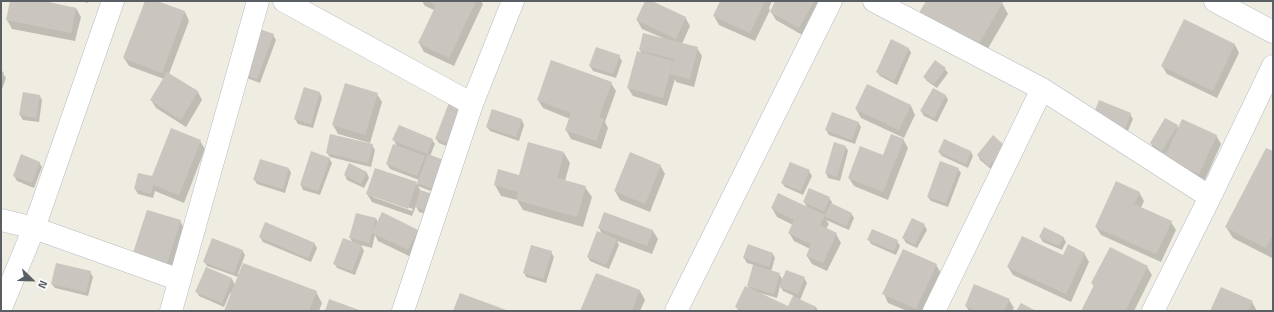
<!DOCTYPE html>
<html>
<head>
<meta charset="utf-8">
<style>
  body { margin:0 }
  #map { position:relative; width:1274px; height:312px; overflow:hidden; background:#efece2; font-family:"Titillium Web",sans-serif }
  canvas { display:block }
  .frame { position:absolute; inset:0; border:2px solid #5a5f64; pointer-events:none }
  .north { position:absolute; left:12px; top:260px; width:40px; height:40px; -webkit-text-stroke:3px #fff; paint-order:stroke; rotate:113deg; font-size:11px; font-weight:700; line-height:16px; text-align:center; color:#5a5f64 }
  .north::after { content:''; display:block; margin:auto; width:14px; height:18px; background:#5a5f64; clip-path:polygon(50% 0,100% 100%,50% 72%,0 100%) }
</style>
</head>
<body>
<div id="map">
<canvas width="1274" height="312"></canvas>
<div class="frame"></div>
<div class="north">N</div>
</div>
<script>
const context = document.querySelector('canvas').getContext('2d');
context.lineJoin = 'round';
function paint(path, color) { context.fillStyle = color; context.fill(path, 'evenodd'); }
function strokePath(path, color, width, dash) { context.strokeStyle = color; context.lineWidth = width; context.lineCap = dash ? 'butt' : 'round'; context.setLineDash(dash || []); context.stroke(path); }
const shadow = new Path2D(`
  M11,1H39L76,8L81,17L75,41L12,29L7,20Z
  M81,1H89L88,3Z
  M146,1H155L185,12L189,21L169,74L198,92L202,100L186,127L156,108L151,100L164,79L129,66L124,58Z
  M422,1H481L483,4L454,66L424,52L419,43L434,10L425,6Z
  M646,1H650L685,17L690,26L682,44L697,48L702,56L694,87L676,82L675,79L667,106L633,96L628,88L642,54L640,50L663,38L642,29L637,20Z
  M721,1H772L769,8L770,10L755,41L719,25L714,16Z
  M776,1H820L804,36L776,20L771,12Z
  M927,1H998L1002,3L1008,14L983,57Z
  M1184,21L1235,45L1239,53L1217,98L1167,74L1162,66Z
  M273,35L276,40L260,83L244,77Z
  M892,41L909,49L911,53L897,85L880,76L877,72Z
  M619,56L622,61L616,78L593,71L590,66Z
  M945,69L948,73L937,88L927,81L924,77Z
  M1,72L3,73L6,78L1,92Z
  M611,83L616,91L605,122L608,128L601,149L571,139L566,130L570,119L543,108L538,100Z
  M868,85L911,106L915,115L904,138L861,118L856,109Z
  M305,88L320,93L322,98L313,128L298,124L295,119Z
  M933,89L946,96L948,100L937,122L924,116L921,111Z
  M377,94L382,102L370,143L338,134L333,125Z
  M40,96L42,100L39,122L23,120L20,115Z
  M1100,101L1130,114L1133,119L1127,133Z
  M450,102L454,149L439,143L436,139Z
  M493,111L522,120L524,125L519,141L490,131L487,127Z
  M858,122L861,127L855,144L829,135L826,130Z
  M1177,126L1179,128L1216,135L1221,144L1204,182L1167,155L1153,148L1151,143Z
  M903,139L908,148L888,200L854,186L849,178L883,156Z
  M394,140H432L435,144L430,156L441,195L418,186L436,217L419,212L416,206L412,216L372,202L367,194L416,183L417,185L419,180L390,169L387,164L397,147ZM373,195L413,209L412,211L373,197Z
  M200,141L205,149L184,203L155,191L153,198L138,194L135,189Z
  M372,145L375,150L371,167L330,157L327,153Z
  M1004,146L992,170L980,160L978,155Z
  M846,147L848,151L840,181L828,178L826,173Z
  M939,152H971L973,156L968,168L942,156Z
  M564,153L570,163L565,181L585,187L592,197L583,227L523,210L517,200L501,196L495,185L520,176Z
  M1273,153V257L1272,258L1233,238L1226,227Z
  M329,158L332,163L320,195L303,190L301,185Z
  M39,162L42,167L34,188L17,181L14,176Z
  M350,165L367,173L369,178L364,188L347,180L345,175Z
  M660,165L665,174L650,212L620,200L615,191Z
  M289,169L291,173L285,193L257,184L254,179Z
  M958,169L961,173L948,207L931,201L928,197Z
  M809,171L812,176L803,195L785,187L782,183Z
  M1139,192L1144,201L1141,208L1171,222L1176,230L1161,262L1101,235L1096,227Z
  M829,198L832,202L831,204L851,213L854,218L849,230L826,220L829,224L826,229L836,234L841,243L827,271L812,264L807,256L810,249L794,241L789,233L793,225L777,217L772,208L807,207L804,202Z
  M376,218L378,223L417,231L422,239L413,258L378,241L375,235L372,248L361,245L364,251L355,275L337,268L334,263L353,243L350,238Z
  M180,221L185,230L168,284L130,265Z
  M924,225L927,230L917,248L906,243L903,238Z
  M599,228L653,231L658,239L652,254L617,241L619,245L609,269L590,261L588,257L602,234Z
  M260,237L314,243L317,248L311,262L263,242Z
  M1040,237H1063L1066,242L1062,250L1043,242Z
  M869,240L897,241L900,246L896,255L871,244Z
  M242,250L245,255L238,274L316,292L322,303L319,311H225L232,294L230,293L224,307L199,296L197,292L206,268L232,279L235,285L238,277L207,266L204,261Z
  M551,252L554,257L546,283L526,277L524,272Z
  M1084,253L1089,262L1071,302L1013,275L1008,267Z
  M773,254L775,258L771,272L779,274L783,280L804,278L807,283L800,300L816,307L818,311H739L736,307L750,290L748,286L754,265L747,263L744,258ZM780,286L783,291L794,296L789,308L760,293L777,298Z
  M936,265L941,273L924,311H907L888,303L884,294Z
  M1147,267L1152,275L1134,311H1082L1094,287L1092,283Z
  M90,272L93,277L88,296L55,288L52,284Z
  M596,274L640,291L645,300L640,311H581Z
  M1009,300L1014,308L1012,311H969L966,306Z
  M1252,302L1257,311H1211Z`);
const building = new Path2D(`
  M10,1H44L76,8L71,33L6,20Z
  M145,1H157L185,11L162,73L123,58Z
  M427,1H476L449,58L418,43L436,5Z
  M645,1H652L686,17L676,39L636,20Z
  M720,1H765L750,33L713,16Z
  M775,1H814L799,28L770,12Z
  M926,1H1000L1003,2L977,47L919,13Z
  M1184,19L1235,44L1213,91L1161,66Z
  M257,28L274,34L257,79L241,73Z
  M643,33L698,47L690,79L670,74L674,59L639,50Z
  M891,39L909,48L894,81L876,72Z
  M596,47L620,55L613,74L589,66Z
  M637,51L673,61L663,98L627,88Z
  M551,60L612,82L599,117L604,119L596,141L565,130L571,113L537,100Z
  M935,60L946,68L934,84L923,77Z
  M1,71L4,72L1,81Z
  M167,72L198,91L181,120L150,100Z
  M345,83L378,93L365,135L332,125Z
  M867,84L911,105L899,130L855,109Z
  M304,87L320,92L311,124L294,119Z
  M933,88L946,95L934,118L920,111Z
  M23,92L40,95L36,118L19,115Z
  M450,100L466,106L452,145L435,139Z
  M1099,100L1131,113L1125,129L1093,115Z
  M492,109L522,119L516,137L486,127Z
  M832,112L859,122L852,140L825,130Z
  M1165,118L1178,125L1162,151L1150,143Z
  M1182,119L1217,135L1199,174L1164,159Z
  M399,125L433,139L427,154L392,140Z
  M171,128L201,140L179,195L153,185L151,194L134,189L138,173L152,176Z
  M330,134L373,144L368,163L326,153Z
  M891,134L904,139L883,192L848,178L860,146L883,155Z
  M993,135L1005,146L989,166L977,155Z
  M944,139L971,151L966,164L938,152Z
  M528,142L564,152L557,178L586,186L577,217L516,200L518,192L494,185L498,169L519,175Z
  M834,142L846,146L837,177L825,173Z
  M393,144L425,156L417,176L386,164Z
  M1266,148L1273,151V239L1271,238L1266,248L1225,227Z
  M311,151L330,158L318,191L300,185Z
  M630,152L661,165L645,204L614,191Z
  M21,154L40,162L32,183L13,176Z
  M428,154L449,162L438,191L417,183Z
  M260,159L289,168L283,189L253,180Z
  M940,161L959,168L946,203L927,197Z
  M790,162L810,170L801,191L781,183Z
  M349,163L367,172L361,184L344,175Z
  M375,168L417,182L408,209L366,194Z
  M1116,181L1140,192L1134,204L1172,221L1156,254L1095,227Z
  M809,188L830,197L824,211L803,202Z
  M420,190L439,196L434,213L415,207Z
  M778,193L825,215L820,225L837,233L823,263L806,256L811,244L788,233L794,220L771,208Z
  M831,203L852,213L846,226L825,216Z
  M147,210L181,220L163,276L129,265Z
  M382,212L418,230L408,250L372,233Z
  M604,212L653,230L647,246L598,228Z
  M356,213L376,218L369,243L349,238Z
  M912,218L925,224L915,245L902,238Z
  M265,222L315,243L308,258L259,237Z
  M1044,227L1064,237L1059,246L1039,237Z
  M872,229L898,240L894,251L867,240Z
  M597,231L617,239L606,265L587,257Z
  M1022,236L1063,255L1068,244L1085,253L1066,294L1007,267Z
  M212,238L243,250L234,273L203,262Z
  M343,238L362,245L352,271L333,264Z
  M748,244L773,253L769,267L743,258Z
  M531,245L552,251L543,279L523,273Z
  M1110,247L1148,266L1125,311H1081L1094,285L1091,283Z
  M903,249L937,264L916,309L882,294Z
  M56,263L91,271L86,292L51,284Z
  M243,263L317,291L309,311H224Z
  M753,265L780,273L774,294L747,286Z
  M206,267L232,278L222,303L195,292Z
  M786,270L805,277L798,294L779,287Z
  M596,273L640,290L632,311H580Z
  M974,284L1010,299L1004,311H976L965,306Z
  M745,286L788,306L793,296L816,307L814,311H744L735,307Z
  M1221,287L1253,301L1248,311H1210Z
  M460,293L509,311H453Z
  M329,299L362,311H325Z
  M1021,303L1036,311H1016Z`);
const minor = new Path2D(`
  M284,1L472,104
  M874,1L1042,89L1210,197
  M1215,1L1273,32
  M1,220L34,228L180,280
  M1,308L34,228L113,1
  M171,311L258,1
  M403,311L472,104L513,1
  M676,311L831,1
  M934,311L1042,89
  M1153,311L1210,197L1273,66`);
paint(shadow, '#0003');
paint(building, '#cac6bf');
strokePath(minor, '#b7bac0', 23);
strokePath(minor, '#fff', 22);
</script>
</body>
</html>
